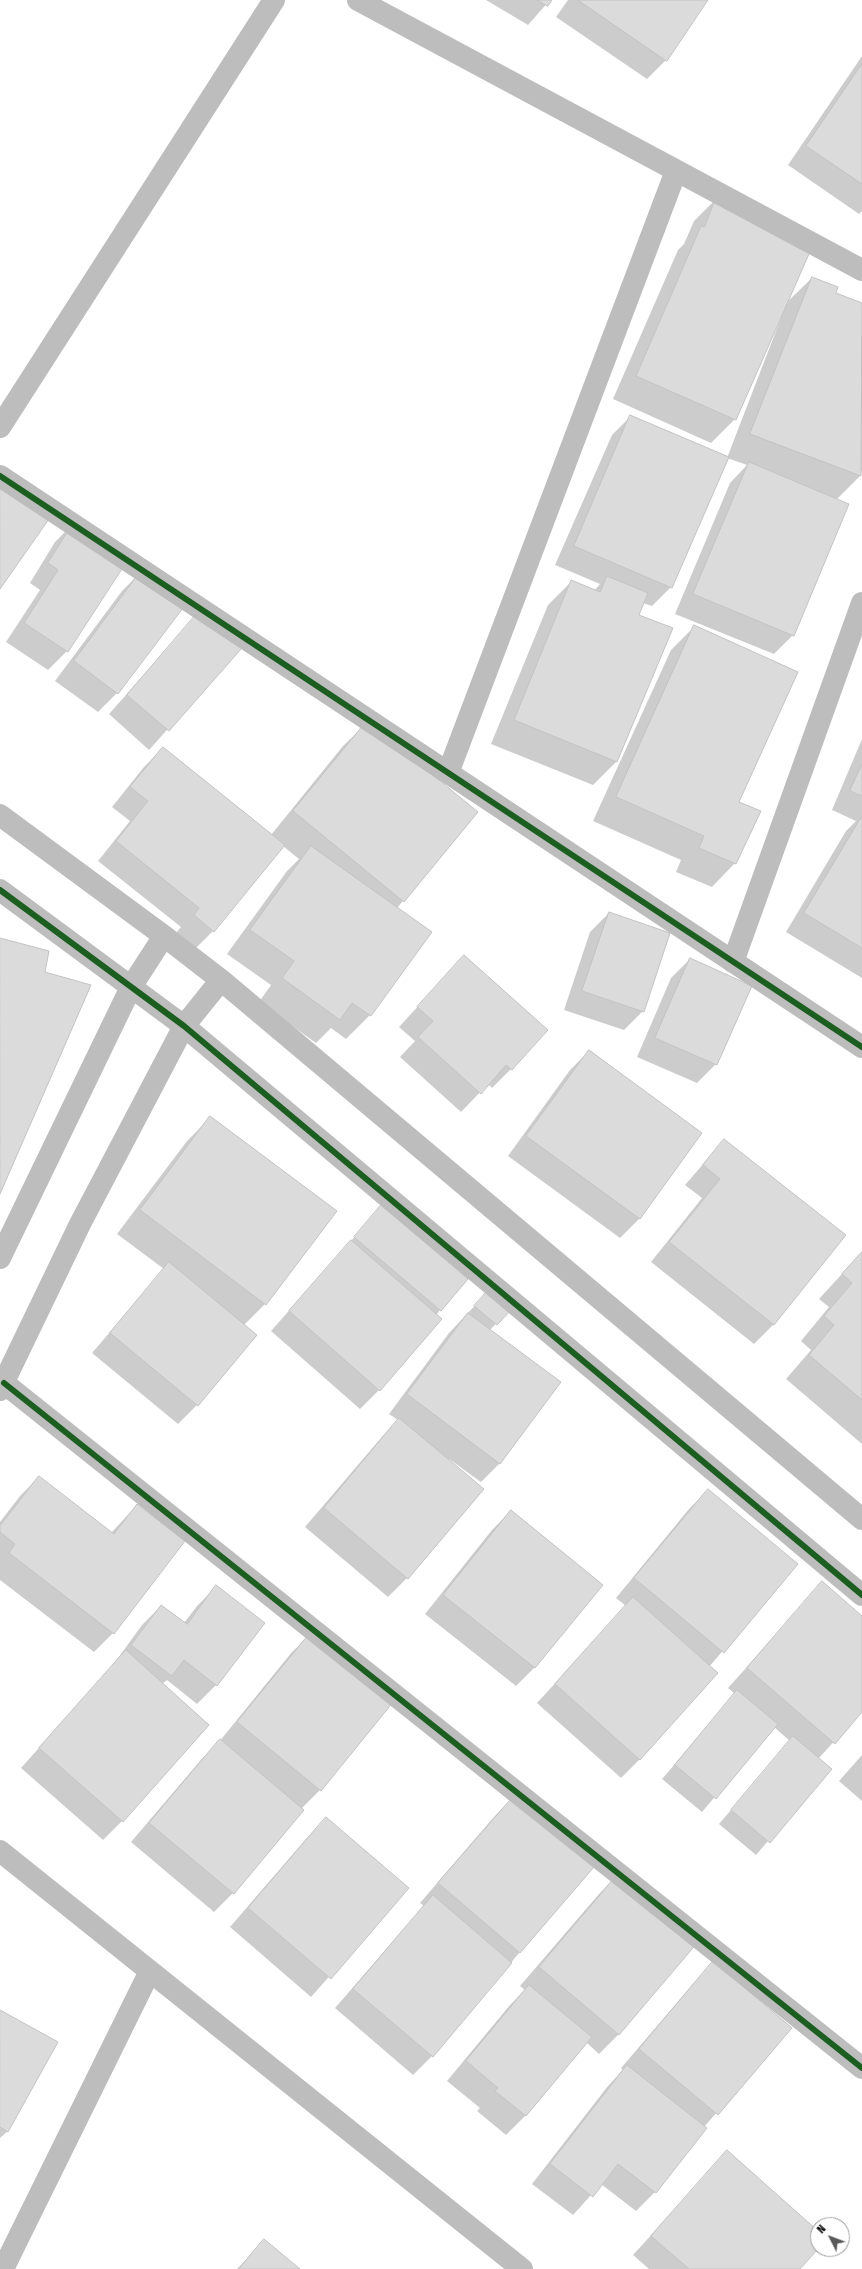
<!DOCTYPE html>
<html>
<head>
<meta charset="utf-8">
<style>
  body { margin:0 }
  #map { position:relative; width:862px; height:2269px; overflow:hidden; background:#fff; font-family:"Fira Sans Condensed",sans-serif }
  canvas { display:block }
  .north { position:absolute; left:810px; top:2217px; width:40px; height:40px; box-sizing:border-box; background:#fff; border:1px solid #999; border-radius:50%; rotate:312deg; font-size:11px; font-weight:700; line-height:16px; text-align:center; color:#000 }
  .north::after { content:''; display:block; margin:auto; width:14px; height:18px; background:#595959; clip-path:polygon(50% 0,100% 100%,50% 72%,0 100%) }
</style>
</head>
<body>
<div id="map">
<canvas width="862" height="2269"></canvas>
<div class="north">N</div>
</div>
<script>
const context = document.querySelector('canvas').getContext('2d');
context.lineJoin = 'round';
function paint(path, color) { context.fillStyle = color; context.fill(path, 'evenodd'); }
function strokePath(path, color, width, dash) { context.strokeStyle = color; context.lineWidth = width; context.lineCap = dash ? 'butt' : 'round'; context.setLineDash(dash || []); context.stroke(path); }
const shadow = new Path2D(`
  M486,0H550L528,25Z
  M568,0H707L666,60L647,79L556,17Z
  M862,56V211L859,214L788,165Z
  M718,197L786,303L812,278L835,294L862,304V470L860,476L836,500L793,635L774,654L675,614L730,483L747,465L727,458L671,587L652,606L643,603L638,615L617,761L593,785L491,744L548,605L571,582L594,591L600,584L555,565L612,435L631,416L727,458L781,318H780L735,419L711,443L613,399L678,250L684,244L694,221Z
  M74,523L67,651L48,670L6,642L40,590L30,583L55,542Z
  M141,572L117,693L98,712L55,681L122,591Z
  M199,613L240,648L149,750L109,714Z
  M695,626L738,803L735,863L712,887L676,872L681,860L593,821L671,650Z
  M367,723L476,813L397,908L430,932L370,1015L346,1039L331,1028L316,1043L259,1002L271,985L227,954L287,871L299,859L283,846L213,931L194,950L175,934L181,927L98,861L130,821L112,807L144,767L163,748L271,835L343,746Z
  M862,739V978L786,932L846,831L856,821L832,810Z
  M609,913L643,1011L624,1030L564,1010L590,932Z
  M464,956L511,1069L492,1088L488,1084L461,1112L400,1057L415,1041L399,1027Z
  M690,959L716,1064L697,1083L637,1057L671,978Z
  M589,1051L701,1133L639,1219L620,1238L508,1156L570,1070Z
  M211,1117L265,1304L244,1325L256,1335L197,1405L178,1424L92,1353L164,1269L117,1234L187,1141Z
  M724,1140L844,1235L773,1325L754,1344L651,1262L702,1198L685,1185Z
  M382,1206L440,1310L379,1390L360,1409L271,1331Z
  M862,1252V1444L786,1379L811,1350L801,1341L829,1307L819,1299Z
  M483,1297L510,1309L490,1330L500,1463L481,1482L449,1459L407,1578L388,1597L305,1527L381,1438L398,1420L389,1414L449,1333Z
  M39,1477L111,1533L137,1505L113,1633L94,1652L0,1580V1522L20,1496Z
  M708,1490L797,1564L709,1667L640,1759L621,1778L537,1703L626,1606L616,1598L689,1509Z
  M511,1511L535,1667L516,1686L425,1614L492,1530Z
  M822,1583L862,1617V1711L818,1759L830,1769L756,1855L719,1824L790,1741L774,1727L702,1812L662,1779L735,1694L728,1688Z
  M216,1587V1685L197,1704L167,1680L162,1684L122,1821L103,1840L21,1768L113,1665L142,1625L161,1606L184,1623L197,1606Z
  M311,1634L393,1702L320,1790L301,1809L303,1811L233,1893L214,1912L131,1842L201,1760L219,1742L292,1652Z
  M862,1755V1801L839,1781Z
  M513,1798L520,1952L432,2056L413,2075L335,2008L424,1906L420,1903L494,1817Z
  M326,1819L408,1888L311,1997L230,1927L307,1838Z
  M618,1875L697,1943L618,2035L599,2054L586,2042L525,2116L506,2135L477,2111L480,2108L447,2081L510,2005L525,1990L520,1986L599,1894Z
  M714,1963L791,2028L704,2127L655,2192L636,2211L601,2184L573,2215L532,2184L608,2086L623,2070L621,2068L695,1982Z
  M0,2011L8,2131L0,2138Z
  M727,2152L818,2232V2247L799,2269H649L633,2255Z
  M264,2241L299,2269H237Z`);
const building = new Path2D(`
  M537,0H552L548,6Z
  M578,0H708L667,61Z
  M862,64V184L806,146Z
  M717,196L816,238L736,420L636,376L701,226L704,227Z
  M812,277L838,287L836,293L862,303L861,476L750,434Z
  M630,415L729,457L672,588L574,546Z
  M749,462L849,504L794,636L693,594Z
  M0,486L49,519L0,589Z
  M74,522L129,558L68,652L24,623L58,570L48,563Z
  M141,571L186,604L118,694L74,661Z
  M607,576L648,593L639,615L673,628L617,762L514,720L571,580L600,592Z
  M199,611L242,648L169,731L127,695Z
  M694,625L798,672L739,802L761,811L736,864L699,848L704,836L616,797Z
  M367,721L478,812L404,902L293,811Z
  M163,747L285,845L214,932L194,915L199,908L116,841L148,801L130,787Z
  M862,764V796L850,791Z
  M862,816V948L804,913Z
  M311,846L432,932L371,1016L352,1003L340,1020L282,978L294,961L250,930Z
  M609,912L670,933L644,1012L582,991Z
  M0,938L49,951L45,972L91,985L0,1194Z
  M464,955L548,1030L512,1070L506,1065L481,1094L418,1037L433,1021L417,1007Z
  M690,958L752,986L717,1065L655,1038Z
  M589,1050L702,1133L640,1219L526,1136Z
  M210,1116L337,1211L266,1305L140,1210Z
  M724,1139L846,1235L774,1325L669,1242L720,1179L703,1165Z
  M381,1205L468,1279L441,1311L354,1237Z
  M351,1240L442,1319L380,1391L289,1311Z
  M862,1252V1400L809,1355L834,1325L824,1316L852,1283L842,1274Z
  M169,1262L257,1335L198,1406L110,1333Z
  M489,1289L512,1309L497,1325L474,1306Z
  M468,1313L561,1382L500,1464L407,1394Z
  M399,1418L484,1489L408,1579L324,1508Z
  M39,1476L114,1534L137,1504L185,1541L114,1634L9,1553L15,1544L0,1532V1526Z
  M708,1489L798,1564L724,1653L634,1578Z
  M511,1510L603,1585L535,1668L443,1595Z
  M822,1581L862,1616V1712L835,1744L747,1668Z
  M216,1585L265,1623L217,1686L184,1660L172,1676L131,1645L161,1605L187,1624Z
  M633,1597L718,1673L640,1760L555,1684Z
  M311,1632L394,1701L321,1791L237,1722Z
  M126,1650L209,1725L123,1822L39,1748Z
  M737,1690L778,1724L716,1799L675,1765Z
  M793,1736L832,1769L770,1843L731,1810Z
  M220,1739L304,1810L234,1894L149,1823Z
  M513,1797L594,1867L520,1953L438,1883Z
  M326,1817L409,1888L331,1979L248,1908Z
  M618,1874L698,1942L619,2035L539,1967Z
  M433,1895L512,1963L433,2057L353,1989Z
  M713,1961L792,2028L718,2115L639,2049Z
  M529,1985L592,2037L526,2116L495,2091L498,2088L466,2061Z
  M0,2010L58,2042L8,2132L0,2127Z
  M627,2065L707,2128L656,2193L618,2164L593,2197L550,2164Z
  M727,2150L818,2231V2249L800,2269H689L651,2236Z
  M264,2239L300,2269H239Z`);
const minor = new Path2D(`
  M358,0L862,270
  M0,427L274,0
  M0,476L862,1047
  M448,773L676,171
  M0,815L164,936L221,980L862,1519
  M0,890L184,1026L862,1595
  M733,962L862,603
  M0,1258L131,987L164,936
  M4,1383L862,2068
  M0,1390L80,1224L184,1026L221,980
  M0,1851L522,2269
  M3,2269L150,1971`);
const cycleway = new Path2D(`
  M0,476L862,1047
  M0,890L184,1026L862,1595
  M4,1383L862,2068`);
paint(shadow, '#0003');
paint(building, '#dbdbdb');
strokePath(building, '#c3c3c3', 1);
strokePath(minor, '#bdbdbd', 22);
strokePath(cycleway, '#1b5e20', 6);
</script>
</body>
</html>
